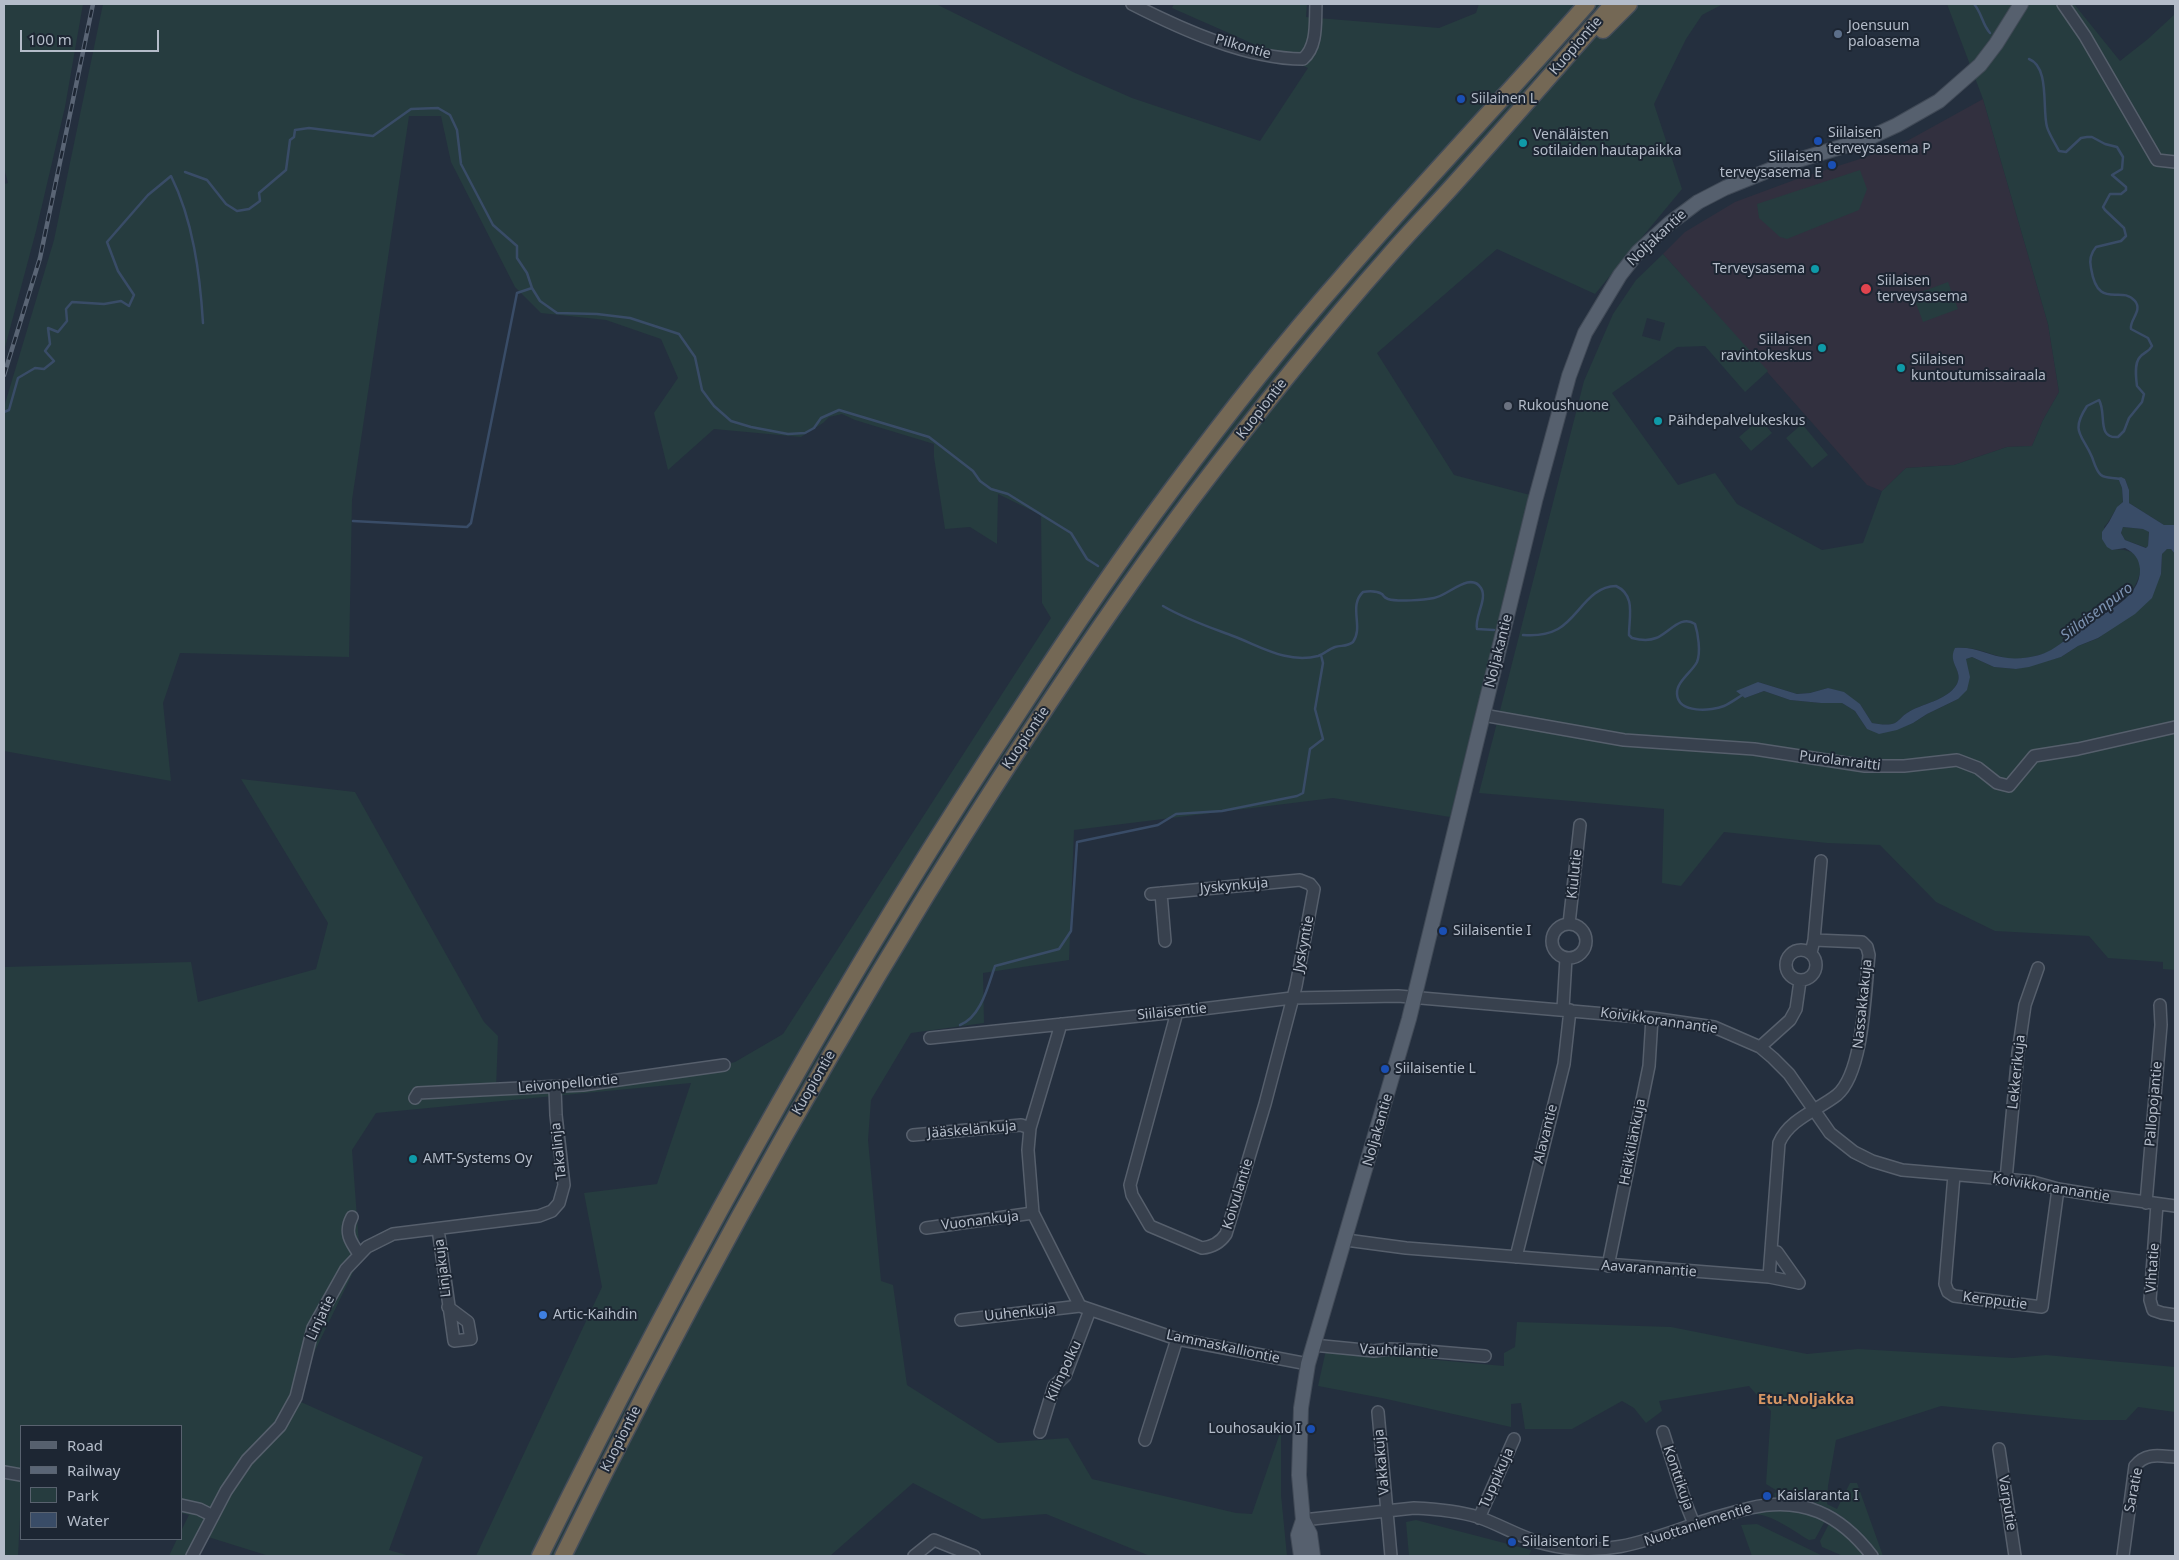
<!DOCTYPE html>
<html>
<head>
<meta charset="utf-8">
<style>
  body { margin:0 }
  #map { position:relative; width:2179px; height:1560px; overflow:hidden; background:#242f3e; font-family:"Noto Sans",sans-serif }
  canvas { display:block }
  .frame { position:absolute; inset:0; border:5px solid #b4bcc9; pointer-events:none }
  .legend { position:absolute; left:20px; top:1425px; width:162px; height:115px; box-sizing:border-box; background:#1d2633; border:1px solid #59626f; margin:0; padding:6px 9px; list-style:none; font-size:15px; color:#b4bcc9 }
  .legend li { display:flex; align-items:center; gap:10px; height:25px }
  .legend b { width:25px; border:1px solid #59626f }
  .scale { position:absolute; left:20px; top:30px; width:139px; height:22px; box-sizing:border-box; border:2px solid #b4bcc9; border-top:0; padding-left:6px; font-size:15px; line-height:18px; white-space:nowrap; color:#b4bcc9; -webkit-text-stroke:4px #1d2633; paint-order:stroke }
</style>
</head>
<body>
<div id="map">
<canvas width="2179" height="1560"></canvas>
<div class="frame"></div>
<ul class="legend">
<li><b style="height:6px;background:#56606e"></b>Road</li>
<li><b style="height:6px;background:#5a6575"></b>Railway</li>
<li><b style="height:14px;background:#263c3f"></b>Park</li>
<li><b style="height:14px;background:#394c67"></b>Water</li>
</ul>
<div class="scale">100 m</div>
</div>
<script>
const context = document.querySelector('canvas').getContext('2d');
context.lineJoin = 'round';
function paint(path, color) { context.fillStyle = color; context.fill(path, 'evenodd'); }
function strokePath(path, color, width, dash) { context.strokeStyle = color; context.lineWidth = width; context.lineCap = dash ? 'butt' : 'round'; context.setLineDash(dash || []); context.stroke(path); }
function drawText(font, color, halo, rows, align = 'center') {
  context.font = font + ' "Noto Sans",sans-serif'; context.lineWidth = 4; context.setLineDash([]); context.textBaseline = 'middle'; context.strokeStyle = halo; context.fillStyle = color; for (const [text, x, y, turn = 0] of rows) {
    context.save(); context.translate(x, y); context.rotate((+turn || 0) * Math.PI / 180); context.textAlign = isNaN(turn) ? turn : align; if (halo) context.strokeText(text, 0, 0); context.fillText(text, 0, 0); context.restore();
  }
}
const medical = new Path2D(`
  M1983,99L2048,324L2059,392L2043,420L2032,446L2007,447L1954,465L1906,468L1882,491L1867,485L1663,254L1685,232L1735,202L1797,179L1863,158L1907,141Z`);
const green = new Path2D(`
  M4,4H83L65,107L36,231L4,351V184L8,183L4,168Z
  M103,4H936L1073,72L1132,98L1260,141L1308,68L1172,8L1174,4H1307L1306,17L1439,28L1476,13L1479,4H1723L1702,15L1686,39L1654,104L1682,189L1595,294L1497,249L1377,353L1454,475L1530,495L1450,817L1333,798L1074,830L1069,960L983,973L984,1023L911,1033L871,1100L868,1140L881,1281L893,1285L907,1385L998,1443L1068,1438L1092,1479L1236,1513L1252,1514L1281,1430V1495L1287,1556H1150L1046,1514L982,1519L913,1483L830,1556H476L602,1287L584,1193L657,1184L691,1083L376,1113L352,1150L360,1258L310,1361L301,1402L423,1457L389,1550L410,1556H269L205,1536L194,1556H169L177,1539H181V1531L189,1515L181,1513V1426H21V1499L18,1556H4V967L191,962L198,1002L316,969L328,923L241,779L355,792L484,1022L498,1036L496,1089L724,1065L735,1062L783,1034L1051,618L1042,603L1041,515L998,494L997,544L970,527L945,529L934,457V444L855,420L842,414L829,417L823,423L801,437L714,429L668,470L654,413L678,378L661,339L606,320L541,313L515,287L451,162L441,116H409L352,500L349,657L180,653L163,703L171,781L4,751V407L54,240Z
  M1947,4H2074L2120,61L2148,39L2175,14V525H2164L2129,503V490L2125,479L2118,478L2122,488L2123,502C2113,510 2112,519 2104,527L2112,550C2146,546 2147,574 2128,595L2049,652C2036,656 2019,661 2006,658C1988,654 1974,646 1956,648C1947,663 1964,671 1957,684C1947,701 1922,703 1907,713C1902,716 1899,721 1895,723C1888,726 1879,724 1872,723L1860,704L1828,688L1810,693L1797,694L1758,682L1745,698L1764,691L1790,700L1821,703H1842L1855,711L1867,729L1913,723L1927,714L1958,699L1966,659L1972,657L1994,667L2016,669L2061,657L2078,646L2099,638L2161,574L2162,554L2167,549H2171L2175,554V970L2163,969V962L2108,958L2089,936L1995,931L1936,902L1880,845L1827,843L1724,832L1681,886L1662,883L1664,809L1479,793L1584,381L1613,314L1636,280L1663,254L1768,371L1745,392L1705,346L1677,347L1612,393L1678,485L1715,473L1737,504L1822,550L1863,543L1882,491L1906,468L1954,465L2007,447L2032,446L2043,420L2059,392L2048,324L1983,99ZM1647,318L1665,323L1660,341L1642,336Z
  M1860,170L1867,189L1859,210L1787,239L1780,237L1759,218L1757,204Z
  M1948,282L1958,309L1923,322L1913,295Z
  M1760,419L1772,433L1751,451L1739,437Z
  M1802,424L1828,455L1812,468L1786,438Z
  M2123,527L2144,529L2149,532L2148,546L2147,548L2125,540L2121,533Z
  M1517,1322L1671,1327L1807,1354L1858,1349L2013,1358L2046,1355L2175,1367V1412L2138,1407L2126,1420H2084L1941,1406L1836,1440L1828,1486L1827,1504L1837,1509L1850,1483H1857L1883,1556H1880C1857,1521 1818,1494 1775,1497L1774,1493L1779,1492L1766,1484L1771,1411L1749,1386L1659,1401L1662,1411L1646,1423L1634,1408L1622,1401L1572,1429H1525L1521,1403L1511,1404V1427L1382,1398L1318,1386L1326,1350L1504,1366V1353L1515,1347Z
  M1783,1508L1811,1513L1825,1521L1815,1539L1809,1540C1792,1530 1771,1513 1751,1514C1738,1515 1724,1522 1712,1527L1710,1524L1745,1513Z
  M1416,1520L1531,1550L1529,1556H1409L1406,1522Z
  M1757,1524L1823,1556H1752L1741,1525Z
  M1829,1524L1841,1530L1867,1556H1843L1822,1547L1820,1541Z`);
const water = new Path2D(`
  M2121,477L2125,479L2129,490V503L2164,525H2175V554L2171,549H2167L2162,554L2161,574L2152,598L2135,614L2098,638L2078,646L2061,657L2029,667L2016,669L1994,667L1972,657L1966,659L1970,677L1967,690L1958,699L1927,714L1913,723L1897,730L1879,734L1867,729L1855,711L1842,703H1821L1790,700L1764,691L1745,698L1736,691L1758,682L1797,694L1810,693L1828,688L1844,692L1860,704L1872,723C1879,724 1888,726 1895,723C1899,721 1902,716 1907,713C1922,703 1947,701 1957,684C1964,671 1947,663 1955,648C1975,646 1989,656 2008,658C2016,659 2027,658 2035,656C2053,653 2068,637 2083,626C2104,613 2141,598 2140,569C2139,559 2135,553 2125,548L2112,550L2107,547L2102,539V532L2109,522L2117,507L2123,502L2122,488L2118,478ZM2123,527L2143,529L2149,532L2148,546L2146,548L2125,540L2121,533Z`);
const stream = new Path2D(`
  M1974,4C1982,13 1982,24 1990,33
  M2029,59C2050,67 2042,109 2047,127C2049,134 2056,145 2059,151L2066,152L2081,138L2087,137H2092L2105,144L2117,147L2123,157L2122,169L2112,175L2126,187V190L2121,194H2110L2103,207L2105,210L2124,228L2126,236L2121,241L2096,247C2091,253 2089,260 2091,268C2098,312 2121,284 2135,301C2143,311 2129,320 2131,329L2148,338L2152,346C2149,352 2144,352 2140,357C2134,363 2136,378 2137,386L2144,394L2142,402L2129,418L2124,431L2118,437C2096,439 2107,413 2099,400L2087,406C2070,432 2082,434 2092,457C2094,462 2096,471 2101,475C2106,479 2114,477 2120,479
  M185,172L207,180L226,204L237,211L249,209L260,201L259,193L286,170L290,140L294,137L295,130L309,128L373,136L411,109L438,108L450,115L457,130L461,164L493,225L517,246V258L527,273L532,288L540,301L557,313L597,314L630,318L679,334L695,357L702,390L714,406L731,421L751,427L788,434L805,433L814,428L821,418L839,410L929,437L973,471L980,481L991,489L1008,494L1071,533L1087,559L1098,566
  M4,412L9,410L18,378L35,368L44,369L54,361L45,351L50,344L48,328L58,332L67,321L66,309L72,302L104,304L121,301L129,306L134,295L118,271L107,242L148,195L171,176C193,220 200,274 203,323
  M353,521L467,527L471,523L517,293L532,288
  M1163,606C1185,619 1209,627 1233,636C1260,646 1287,664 1318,656C1324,654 1329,649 1335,647C1341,645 1347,647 1353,642C1364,627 1348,606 1363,592C1369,591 1377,591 1382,594C1385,597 1383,597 1388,599C1397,602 1424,600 1434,598C1448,596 1470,571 1481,588C1488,599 1474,617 1477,629L1494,630
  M1523,635C1535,636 1547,635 1558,629C1578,618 1589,586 1616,586C1636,595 1629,617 1629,635L1632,638C1640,640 1649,641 1656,638C1669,633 1681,614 1695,624C1698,633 1701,652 1697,662C1692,672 1676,682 1677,694C1678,714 1712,711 1724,706C1731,703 1737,698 1744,694
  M960,1025C981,1017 988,986 995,966L1059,949L1071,931L1077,842L1158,825L1176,814L1222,811L1297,796L1303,793L1310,749L1323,739L1315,709L1323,663L1321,655`);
const minor = new Path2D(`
  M1132,4C1181,29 1247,59 1303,59C1318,46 1315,22 1316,4
  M2063,4L2085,36L2157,160L2175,162
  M1483,715L1624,740L1754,749L1865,766H1904L1957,760L1978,768L1997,783L2009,786L2034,756L2078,749L2175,727
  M1161,893L1165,941
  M1151,894L1300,880L1310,884L1314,889L1296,986L1265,1104L1226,1234C1220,1243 1212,1247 1202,1248L1150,1226L1132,1195L1130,1185L1177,1012
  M1569,924L1580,825
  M1552 941a17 17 0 1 1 34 0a17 17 0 1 1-34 0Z
  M1814,940L1821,861
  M1786 965a15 15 0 1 1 30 0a15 15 0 1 1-30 0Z
  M1563,1009L1566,958
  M1061,1024L1030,1128L1028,1150L1033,1213L1080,1306L1177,1339L1308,1364
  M930,1038L1177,1012L1292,998L1398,996L1652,1018L1714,1027L1760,1047L1773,1058L1789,1074L1830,1133L1854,1152L1872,1161L1902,1170L2006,1179L2033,1182L2058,1189L2095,1195L2175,1206
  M1760,1047L1790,1020L1796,1009L1800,981
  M415,1098L418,1093L583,1085L724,1065
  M913,1135L1021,1125L1030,1128
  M1954,1175L1945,1284L1948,1292L1954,1296L2042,1307L2058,1189
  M2006,1179L2018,1053L2025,1005L2038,968
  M2146,1203L2161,1025L2160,1005
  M2157,1204L2150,1300L2153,1310L2162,1313L2175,1315
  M352,1217C344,1232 350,1241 359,1254
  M926,1228L1033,1213
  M438,1229L454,1341L471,1339L468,1322L448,1307
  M1346,1240L1406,1248L1769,1277L1779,1143C1789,1119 1818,1110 1837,1095C1864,1072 1865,989 1869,955L1867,947L1862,942L1814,940L1811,953
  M1771,1251L1777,1252L1799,1283
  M1516,1257L1564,1064L1570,1010
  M1608,1266L1649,1066L1652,1018
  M1769,1277L1799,1283
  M961,1320L1080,1306
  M1313,1345L1374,1351L1389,1349L1414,1350L1485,1356
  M1378,1412L1391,1556
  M1040,1432L1054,1386L1065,1376L1090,1310
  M1663,1432L1686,1504L1694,1524
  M1145,1440L1177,1339
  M1999,1449L2015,1556
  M4,1472L21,1475
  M181,1505L199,1509L213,1516
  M1479,1518L1514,1439
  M1303,1520L1414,1508C1435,1509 1458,1511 1478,1517C1501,1525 1521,1538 1545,1544C1599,1558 1642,1543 1692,1525C1711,1518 1731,1513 1750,1508C1802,1496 1840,1514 1872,1556
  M192,1556L226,1491L247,1460L280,1426L296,1397L313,1328L346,1269L367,1247L393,1234L539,1216L552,1211L559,1203L564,1185L556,1115L555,1088
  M914,1556L934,1540L974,1556
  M2123,1556L2135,1466C2146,1452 2160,1456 2175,1457`);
const major = new Path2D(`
  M1301,1556L1298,1535L1303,1520
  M1313,1556L1310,1534L1303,1520L1299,1475L1301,1408L1308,1364L1409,1019L1535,501L1569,376L1585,333L1620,275L1638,252L1670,223L1698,202L1725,188L1782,165L1867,139L1897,125L1939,101L1980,65L1996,44L2021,4`);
const highway = new Path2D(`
  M1603,30L1629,4
  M540,1556C684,1265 840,981 1020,710C1068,636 1117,563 1170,492C1224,419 1281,346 1341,278C1421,185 1506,96 1587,4
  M563,1556C674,1330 795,1109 927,894C1010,760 1096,627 1190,501C1253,418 1318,336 1387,258C1409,232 1434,207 1457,181C1509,123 1561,63 1613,4`);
const rail = new Path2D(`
  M4,375L40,258L93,4`);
const markers = [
  [1838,34,5,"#5c6f8a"],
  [1461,99,5,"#1a4fb4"],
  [1818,141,5,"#1a4fb4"],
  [1523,143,5,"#0f9aa8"],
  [1832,165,5,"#1a4fb4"],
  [1815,269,5,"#0f9aa8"],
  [1866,289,6,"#e0444e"],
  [1822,348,5,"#0f9aa8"],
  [1901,368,5,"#0f9aa8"],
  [1508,406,5,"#6b7280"],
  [1658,421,5,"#0f9aa8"],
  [1443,931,5,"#1a4fb4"],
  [1385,1069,5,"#1a4fb4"],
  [413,1159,5,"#0f9aa8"],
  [543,1315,5,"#3f7fe0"],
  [1311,1429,5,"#1a4fb4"],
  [1767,1496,5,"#1a4fb4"],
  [1512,1542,5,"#1a4fb4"]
];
const poiNames = [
  ["Joensuun",1848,26],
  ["paloasema",1848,42],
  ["Siilainen L",1471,99],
  ["Siilaisen",1828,133],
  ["terveysasema P",1828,149],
  ["Venäläisten",1533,135],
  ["sotilaiden hautapaikka",1533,151],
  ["Siilaisen",1822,157,"right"],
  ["terveysasema E",1822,173,"right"],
  ["Terveysasema",1805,269,"right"],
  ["Siilaisen",1877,281],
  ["terveysasema",1877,297],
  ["Siilaisen",1812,340,"right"],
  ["ravintokeskus",1812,356,"right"],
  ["Siilaisen",1911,360],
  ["kuntoutumissairaala",1911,376],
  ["Rukoushuone",1518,406],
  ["Päihdepalvelukeskus",1668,421],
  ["Siilaisentie I",1453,931],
  ["Siilaisentie L",1395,1069],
  ["AMT-Systems Oy",423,1159],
  ["Artic-Kaihdin",553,1315],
  ["Louhosaukio I",1301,1429,"right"],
  ["Kaislaranta I",1777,1496],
  ["Siilaisentori E",1522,1542]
];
const streetNames = [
  ["Kuopiontie",1576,46,-49],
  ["Pilkontie",1243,47,16],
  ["Noljakantie",1657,238,-43],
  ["Kuopiontie",1262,409,-52],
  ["Noljakantie",1499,651,-76],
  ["Kuopiontie",1026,738,-56],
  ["Purolanraitti",1840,761,7],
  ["Kiulutie",1575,874,-84],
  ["Jyskynkuja",1234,886,-5],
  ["Jyskyntie",1304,944,-79],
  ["Nassakkakuja",1863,1004,-84],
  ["Siilaisentie",1172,1012,-6],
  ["Koivikkorannantie",1659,1021,8],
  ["Lekkerikuja",2017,1072,-84],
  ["Kuopiontie",814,1083,-60],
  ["Leivonpellontie",568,1084,-5],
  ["Pallopojantie",2154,1104,-85],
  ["Jääskelänkuja",972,1130,-5],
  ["Noljakantie",1378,1130,-74],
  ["Alavantie",1546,1134,-76],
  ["Heikkilänkuja",1633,1142,-79],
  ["Takalinja",559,1151,-96],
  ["Koivikkorannantie",2051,1188,9],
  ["Koivulantie",1238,1194,-73],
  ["Vuonankuja",980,1221,-7],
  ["Linjakuja",443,1268,-97],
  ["Vihtatie",2153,1268,-86],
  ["Aavarannantie",1649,1269,4],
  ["Kerpputie",1995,1301,7],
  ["Uuhenkuja",1020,1313,-6],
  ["Linjatie",321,1318,-65],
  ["Lammaskalliontie",1223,1347,12],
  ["Vauhtilantie",1399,1351,2],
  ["Kilinpolku",1064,1371,-65],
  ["Kuopiontie",621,1439,-63],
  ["Vakkakuja",1382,1462,-95],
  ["Tuppikuja",1497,1478,-66],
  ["Konttikuja",1678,1478,71],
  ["Saratie",2134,1490,-79],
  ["Varputie",2007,1503,81],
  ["Nuottaniementie",1698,1525,-18]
];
const waterNames = [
  ["Siilaisenpuro",2097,612,-37]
];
const neighbourhoodNames = [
  ["Etu-Noljakka",1806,1400]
];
paint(medical, '#32303f');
paint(green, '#263c3f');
paint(water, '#394c67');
strokePath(stream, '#394c67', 2.5);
strokePath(minor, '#565f6c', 14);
strokePath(major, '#414a57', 16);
strokePath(highway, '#434c59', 19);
strokePath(minor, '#38414e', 11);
strokePath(major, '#56606e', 14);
strokePath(highway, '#746855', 16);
strokePath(rail, '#5a6575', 4.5);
strokePath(rail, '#1d2633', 2.5, [8]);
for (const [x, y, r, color] of markers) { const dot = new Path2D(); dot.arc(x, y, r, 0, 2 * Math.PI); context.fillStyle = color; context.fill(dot); strokePath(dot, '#1d2633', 2); }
drawText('14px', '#b4bcc9', '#1d2633', poiNames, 'left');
drawText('14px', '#b4bcc9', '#1d2633', streetNames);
drawText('italic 15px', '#7c92b1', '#1d2633', waterNames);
drawText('bold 15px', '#d59563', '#1d2633', neighbourhoodNames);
</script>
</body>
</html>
